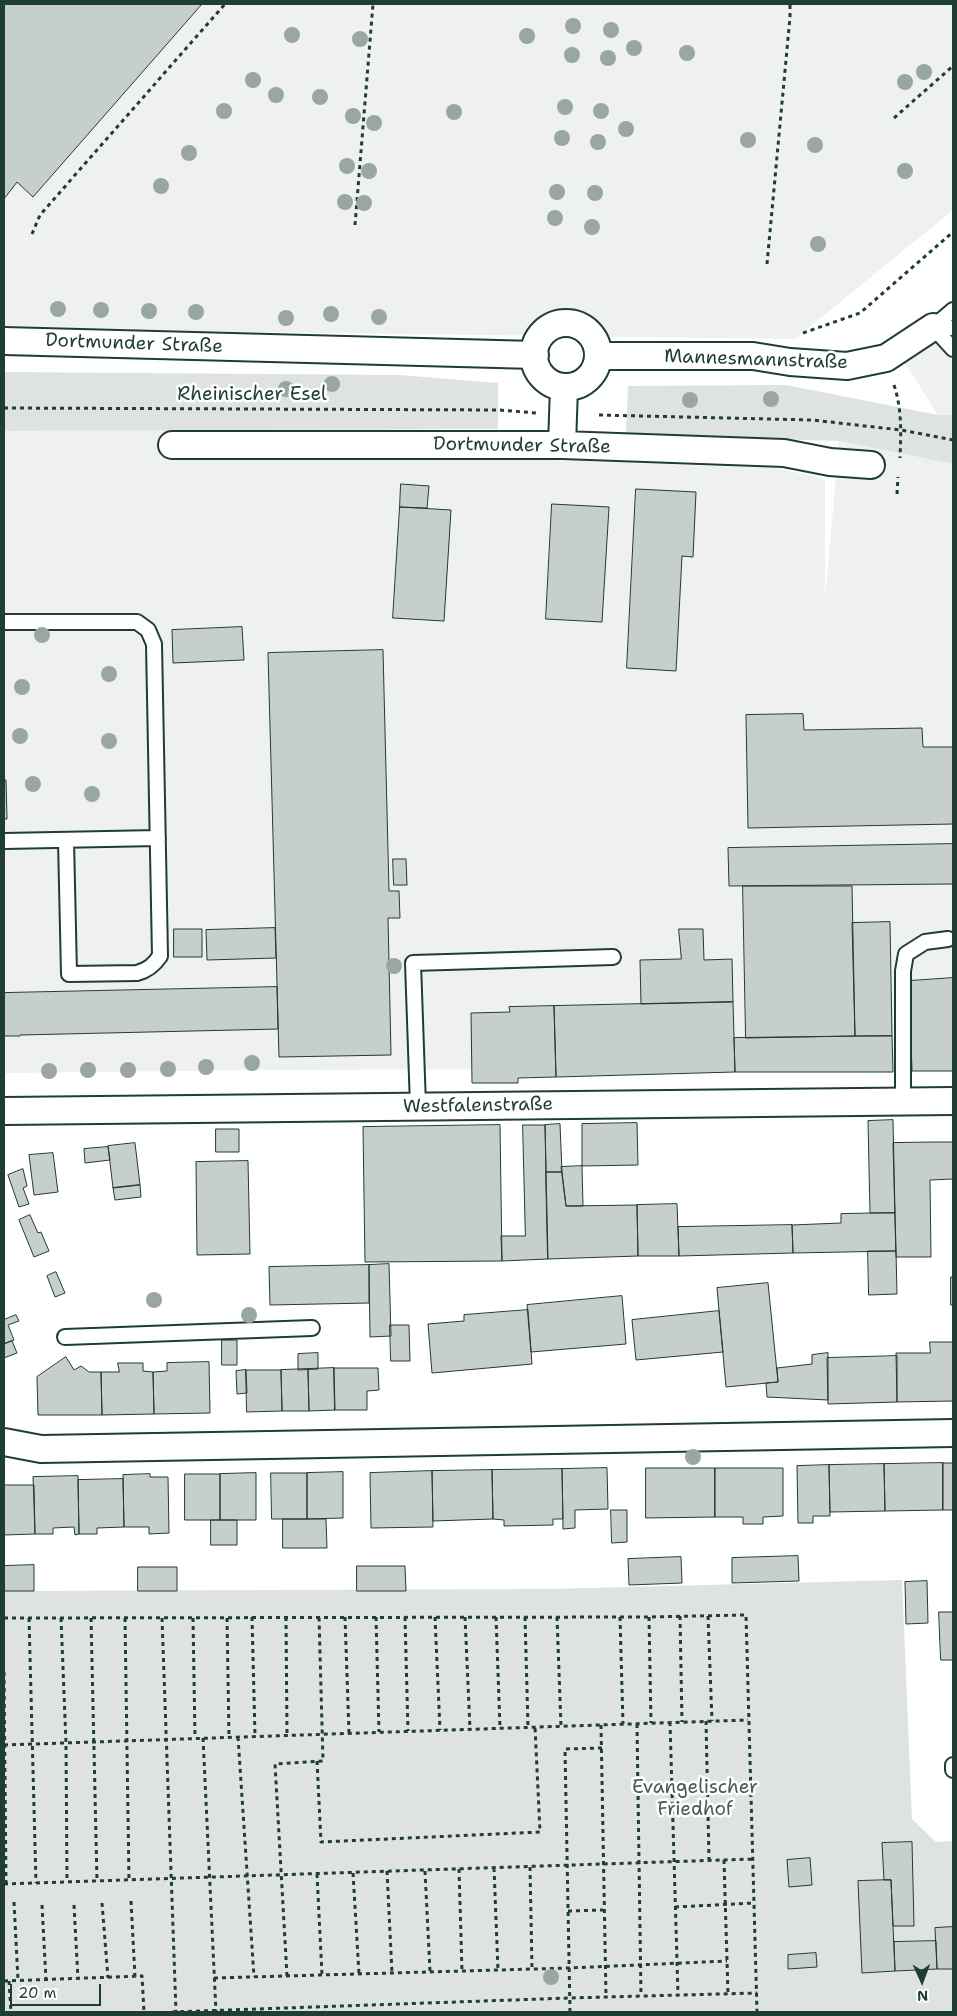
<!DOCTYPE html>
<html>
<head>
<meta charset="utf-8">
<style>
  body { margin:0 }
  #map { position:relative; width:957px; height:2016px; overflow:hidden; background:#fff; font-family:"Shantell Sans",sans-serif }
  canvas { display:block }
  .frame { position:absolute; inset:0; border:5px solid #1f3d34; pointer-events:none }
  .north { position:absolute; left:897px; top:1956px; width:50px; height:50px; -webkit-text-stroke:4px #fff; paint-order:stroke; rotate:178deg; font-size:14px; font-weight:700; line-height:20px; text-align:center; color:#1f3d34 }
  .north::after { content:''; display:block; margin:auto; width:18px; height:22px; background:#1f3d34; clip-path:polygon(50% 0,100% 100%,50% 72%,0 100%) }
  .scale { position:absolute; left:10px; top:1984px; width:91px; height:22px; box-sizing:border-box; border:2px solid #1f3d34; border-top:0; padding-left:6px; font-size:15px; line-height:18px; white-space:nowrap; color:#1f3d34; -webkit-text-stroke:4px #fff; paint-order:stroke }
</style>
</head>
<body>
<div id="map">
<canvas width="957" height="2016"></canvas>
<div class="frame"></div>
<div class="north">N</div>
<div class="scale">20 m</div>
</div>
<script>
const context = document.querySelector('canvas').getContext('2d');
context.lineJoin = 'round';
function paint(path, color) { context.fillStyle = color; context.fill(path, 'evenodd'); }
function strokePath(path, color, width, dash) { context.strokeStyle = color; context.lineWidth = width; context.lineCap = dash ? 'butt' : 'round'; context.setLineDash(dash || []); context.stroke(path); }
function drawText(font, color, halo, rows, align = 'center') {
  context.font = font + ' "Shantell Sans",sans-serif'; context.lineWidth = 5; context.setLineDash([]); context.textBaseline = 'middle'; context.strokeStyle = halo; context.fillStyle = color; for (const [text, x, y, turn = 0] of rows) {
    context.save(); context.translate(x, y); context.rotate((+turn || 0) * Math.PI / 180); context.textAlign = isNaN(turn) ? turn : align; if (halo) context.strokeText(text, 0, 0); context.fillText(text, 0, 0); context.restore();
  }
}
const built = new Path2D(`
  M4,4H953V210L795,339L4,329Z
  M953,323V415H938L905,363Z
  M390,428L389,454L777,468L825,479V599L839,441L953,464V1068L270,1070L4,1073V431Z`);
const green = new Path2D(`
  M4,372L400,375L498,383V429L4,431Z
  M786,385L938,415H953V464L839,441L626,435L628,386Z
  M902,1580L912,1819L936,1842L953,1841V2012H4V1591L549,1589Z`);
const building = new Path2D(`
  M4,4H202L33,197L17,182L4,199Z
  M401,484L429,486L427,508L400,507Z
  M636,489L696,492L693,557L682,556L676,671L627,668Z
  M552,504L609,507L602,622L546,619Z
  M400,507L451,510L444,621L393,618Z
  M242,627L244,660L173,663L172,630Z
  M383,650L389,891H399L400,918H388L391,1055L279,1057L268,653Z
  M803,714L804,730L922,728L923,747H953V824L748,828L746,715Z
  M4,780H6L7,819H4Z
  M953,844V884L729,886L728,848Z
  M393,859H406L407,885H394Z
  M743,886H852L855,1036L746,1038Z
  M890,922L892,1036H855L852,923Z
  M275,928L276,958L207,960L206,930Z
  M174,929H202V957H174Z
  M679,929H703L704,960L732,959L733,1002L641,1004L640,960L681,959Z
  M953,978V1071H912L909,981Z
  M277,987L278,1029L20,1035V1036H4V993Z
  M733,1002L735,1072L556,1077L554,1006Z
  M554,1006L556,1077L518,1078V1083H472L471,1013L510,1012L509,1007Z
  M892,1036L893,1072H735L734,1038Z
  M893,1120L895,1213H870L868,1121Z
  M637,1123L638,1165L582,1166V1124Z
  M560,1124L562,1172H546L545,1125Z
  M500,1125L502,1261L365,1262L363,1127Z
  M523,1125H545L548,1259L502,1261L501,1236H525Z
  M216,1129H239V1152H216Z
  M931,1142H953V1179L930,1180L931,1257H896L893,1143Z
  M135,1143L140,1185L113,1188L108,1146Z
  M108,1147L110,1160L85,1163L84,1149Z
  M53,1153L58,1192L34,1195L29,1155Z
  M248,1161L250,1254L197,1255L196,1162Z
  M582,1166L583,1206H566L561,1167Z
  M23,1169L27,1186L23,1188L29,1204L19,1207L8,1175Z
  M546,1172H562L566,1206L637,1205L638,1256L548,1259Z
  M140,1185L141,1197L115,1200L113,1188Z
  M677,1204L679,1256H638L637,1205Z
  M895,1213L896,1251L793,1253L792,1225L841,1223V1214Z
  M30,1215L38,1233L41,1232L49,1251L34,1257L19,1220Z
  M792,1225L793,1253L679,1256L678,1227Z
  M868,1251H896L897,1294L869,1295Z
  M389,1264L391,1336L370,1337L369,1265Z
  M369,1265V1303L270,1305L269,1267Z
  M56,1272L65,1293L55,1297L47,1276Z
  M951,1277H953V1305H951Z
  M768,1283L778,1382L726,1387L717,1288Z
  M622,1296L626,1344L531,1352L527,1305Z
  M528,1310L532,1364L432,1373L428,1324L464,1321V1315Z
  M719,1311L723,1352L636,1360L632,1320Z
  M16,1315L19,1321L8,1325L14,1340L4,1344V1320Z
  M390,1325H409L410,1361H391Z
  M222,1340H237V1365H222Z
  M12,1341L17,1353L4,1358V1344Z
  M930,1342H953V1401L897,1402L896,1353H930Z
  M318,1353V1369L298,1370V1354Z
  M828,1353V1400L767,1397L766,1383L778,1382L777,1368L812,1364V1355Z
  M897,1356V1402L828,1404L827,1358Z
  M66,1357L74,1370L81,1366L89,1372H101L102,1415H38L37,1377Z
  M209,1362L210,1413L154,1414L153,1372L167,1371V1363Z
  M118,1363H143V1371L153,1372L154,1414L102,1415L101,1372H119Z
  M334,1368H378L379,1390L367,1391V1410H335Z
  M334,1368L335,1410L309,1411L308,1369Z
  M308,1369L309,1411H282L281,1370Z
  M246,1370L247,1393L237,1394L236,1371Z
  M246,1370H281L282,1411L247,1412Z
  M943,1463H953V1510H943Z
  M943,1463V1510L885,1511L884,1464Z
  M884,1464L885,1511L830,1512L829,1465Z
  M829,1465L830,1516H813V1523H798L797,1466Z
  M607,1468L608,1509L575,1510V1528L563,1529L562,1469Z
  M646,1468H715V1517L646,1518Z
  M715,1468H783V1516L763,1517V1524H743V1517H715Z
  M562,1469L563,1519H553V1525L504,1526V1520L493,1519L492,1470Z
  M492,1470L493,1519L433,1521L432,1471Z
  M432,1471L433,1527L371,1528L370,1473Z
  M343,1472V1518L307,1519V1473Z
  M256,1473V1520H220V1474Z
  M271,1473H307V1519H272Z
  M150,1474V1477H168L169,1533L149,1534V1527H124L123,1475Z
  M185,1474H220V1520H185Z
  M78,1476L79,1534L75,1535L74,1527L53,1528V1534H35L33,1477Z
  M123,1479L124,1527L97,1528V1534H79L78,1480Z
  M4,1485H34L35,1534L4,1535Z
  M611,1510H627V1542L612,1543Z
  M283,1519H326L327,1548H283Z
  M211,1520H237V1545H211Z
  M798,1556L799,1581L732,1583V1558Z
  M681,1557L682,1583L629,1585L628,1559Z
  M34,1565V1591H4V1566Z
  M357,1566H405L406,1591H357Z
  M138,1567H177V1591H138Z
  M927,1581L928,1623L906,1624L905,1582Z
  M939,1612H953V1660H941Z
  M912,1842L914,1926H893L891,1880H884L882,1843Z
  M810,1858L812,1885L789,1887L787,1860Z
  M891,1880L895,1971L862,1973L858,1881Z
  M953,1927V1969H937L935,1928Z
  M936,1941L937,1969L895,1971L894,1942Z
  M816,1953L817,1967L788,1969V1955Z`);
const path = new Path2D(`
  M894,118L953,66
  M355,225L373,4
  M32,234L40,215L225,4
  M767,264L790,17V4
  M803,333L860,313L953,232
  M894,385C902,409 901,433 900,458
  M4,408L499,410L536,413
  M599,415L812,420L901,430L953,440
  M897,494L898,477
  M680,1616L682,1722
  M708,1616L712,1721
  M252,1617L255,1736
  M286,1617L287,1735
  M345,1617L349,1733
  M376,1617L379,1732
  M405,1617L408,1731
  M435,1617L440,1730
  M465,1617L470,1729
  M496,1617L500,1728
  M525,1617L528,1727
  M557,1617L561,1726
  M620,1617L623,1724
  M649,1617L651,1723
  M4,1618L649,1617L746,1615L757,2012
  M29,1618L36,1883
  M61,1618L66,1743L67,1882
  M91,1618L97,1881
  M125,1618L129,1880
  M162,1618L176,2012
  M193,1618L195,1738
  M227,1618L229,1737
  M4,1672L6,1884
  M706,1721L709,1860
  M670,1722L678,1995
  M637,1724L641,1996
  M601,1725L606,1997
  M238,1737L254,1977
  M203,1738L216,2012
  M4,1745L748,1720
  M317,1761L321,1842L540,1832L535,1727
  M724,1860L728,1994
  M530,1867L532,1969
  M494,1868L498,1970
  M459,1869L462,1971
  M387,1871L392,1973
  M425,1871L430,1971
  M353,1873L359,1974
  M317,1874L322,1975
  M4,1884L752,1859
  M131,1901L135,1977
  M14,1902L18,1980
  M102,1903L108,1978
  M42,1905L46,1980
  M74,1905L78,1979
  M675,1907L754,1903
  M568,1911L603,1910
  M287,1976L275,1764L323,1761L319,1617
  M214,1978L569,1968L727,1961
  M4,1981L142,1976L144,2012
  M9,1981L11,2012
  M172,2012L569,1998L757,1993
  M570,2012L565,1749L602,1748`);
const service = new Path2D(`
  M933,327L953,349
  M933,327L953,310
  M933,327L953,328
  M4,622H137L148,630L154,644L160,956C154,965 148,970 137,973L69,974L66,840
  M4,841L158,838
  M903,1101V971L906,954L925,942L948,939
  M418,1106L413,963L613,957
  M65,1337L312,1328
  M953,1765V1770`);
const minor = new Path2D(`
  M534 355a32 32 0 1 1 64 0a32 32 0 1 1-64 0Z
  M4,341L535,355
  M598,356H753L790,362L847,366L886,358L933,327
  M172,445H562L784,453L830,462L871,465
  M562,445L564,387
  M4,1111L953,1101
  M4,1442L41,1449L953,1433`);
const trees = [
  [573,26],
  [611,30],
  [292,35],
  [527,36],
  [360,39],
  [634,48],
  [687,53],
  [572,55],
  [608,58],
  [924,72],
  [253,80],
  [905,82],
  [276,95],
  [320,97],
  [565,107],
  [224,111],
  [601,111],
  [454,112],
  [353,116],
  [374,123],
  [626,129],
  [562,138],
  [748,140],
  [598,142],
  [815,145],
  [189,153],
  [347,166],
  [369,171],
  [905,171],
  [161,186],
  [557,192],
  [595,193],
  [345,202],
  [364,203],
  [555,218],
  [592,227],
  [818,244],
  [58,309],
  [101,310],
  [149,311],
  [196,312],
  [331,314],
  [379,317],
  [286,318],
  [332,384],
  [286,389],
  [771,399],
  [690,400],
  [42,635],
  [109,674],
  [22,687],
  [20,736],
  [109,741],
  [33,784],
  [92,794],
  [394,966],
  [252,1063],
  [206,1067],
  [168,1069],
  [88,1070],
  [128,1070],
  [49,1071],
  [154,1300],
  [249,1315],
  [693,1457],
  [551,1977]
];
const streetNames = [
  ["Dortmunder Straße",134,344,2],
  ["Mannesmannstraße",756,360,2],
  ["Rheinischer Esel",252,395],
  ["Dortmunder Straße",522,446,1],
  ["Westfalenstraße",478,1106,-1]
];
const parkNames = [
  ["Evangelischer",695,1788],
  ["Friedhof",695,1810]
];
paint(built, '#eef1f0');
paint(green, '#dee3e2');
paint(building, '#c7cfcc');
strokePath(building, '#1f3d34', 1);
strokePath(service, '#1f3d34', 18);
strokePath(minor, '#1f3d34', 30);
strokePath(path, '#1f3d34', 3, [4, 4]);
strokePath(service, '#fff', 14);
strokePath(minor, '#fff', 26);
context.fillStyle = '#99a6a3';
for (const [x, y] of trees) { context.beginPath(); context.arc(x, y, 8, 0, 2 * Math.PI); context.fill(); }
drawText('19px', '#1f3d34', '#fff', streetNames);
drawText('19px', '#455e57', '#fff', parkNames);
</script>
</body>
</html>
